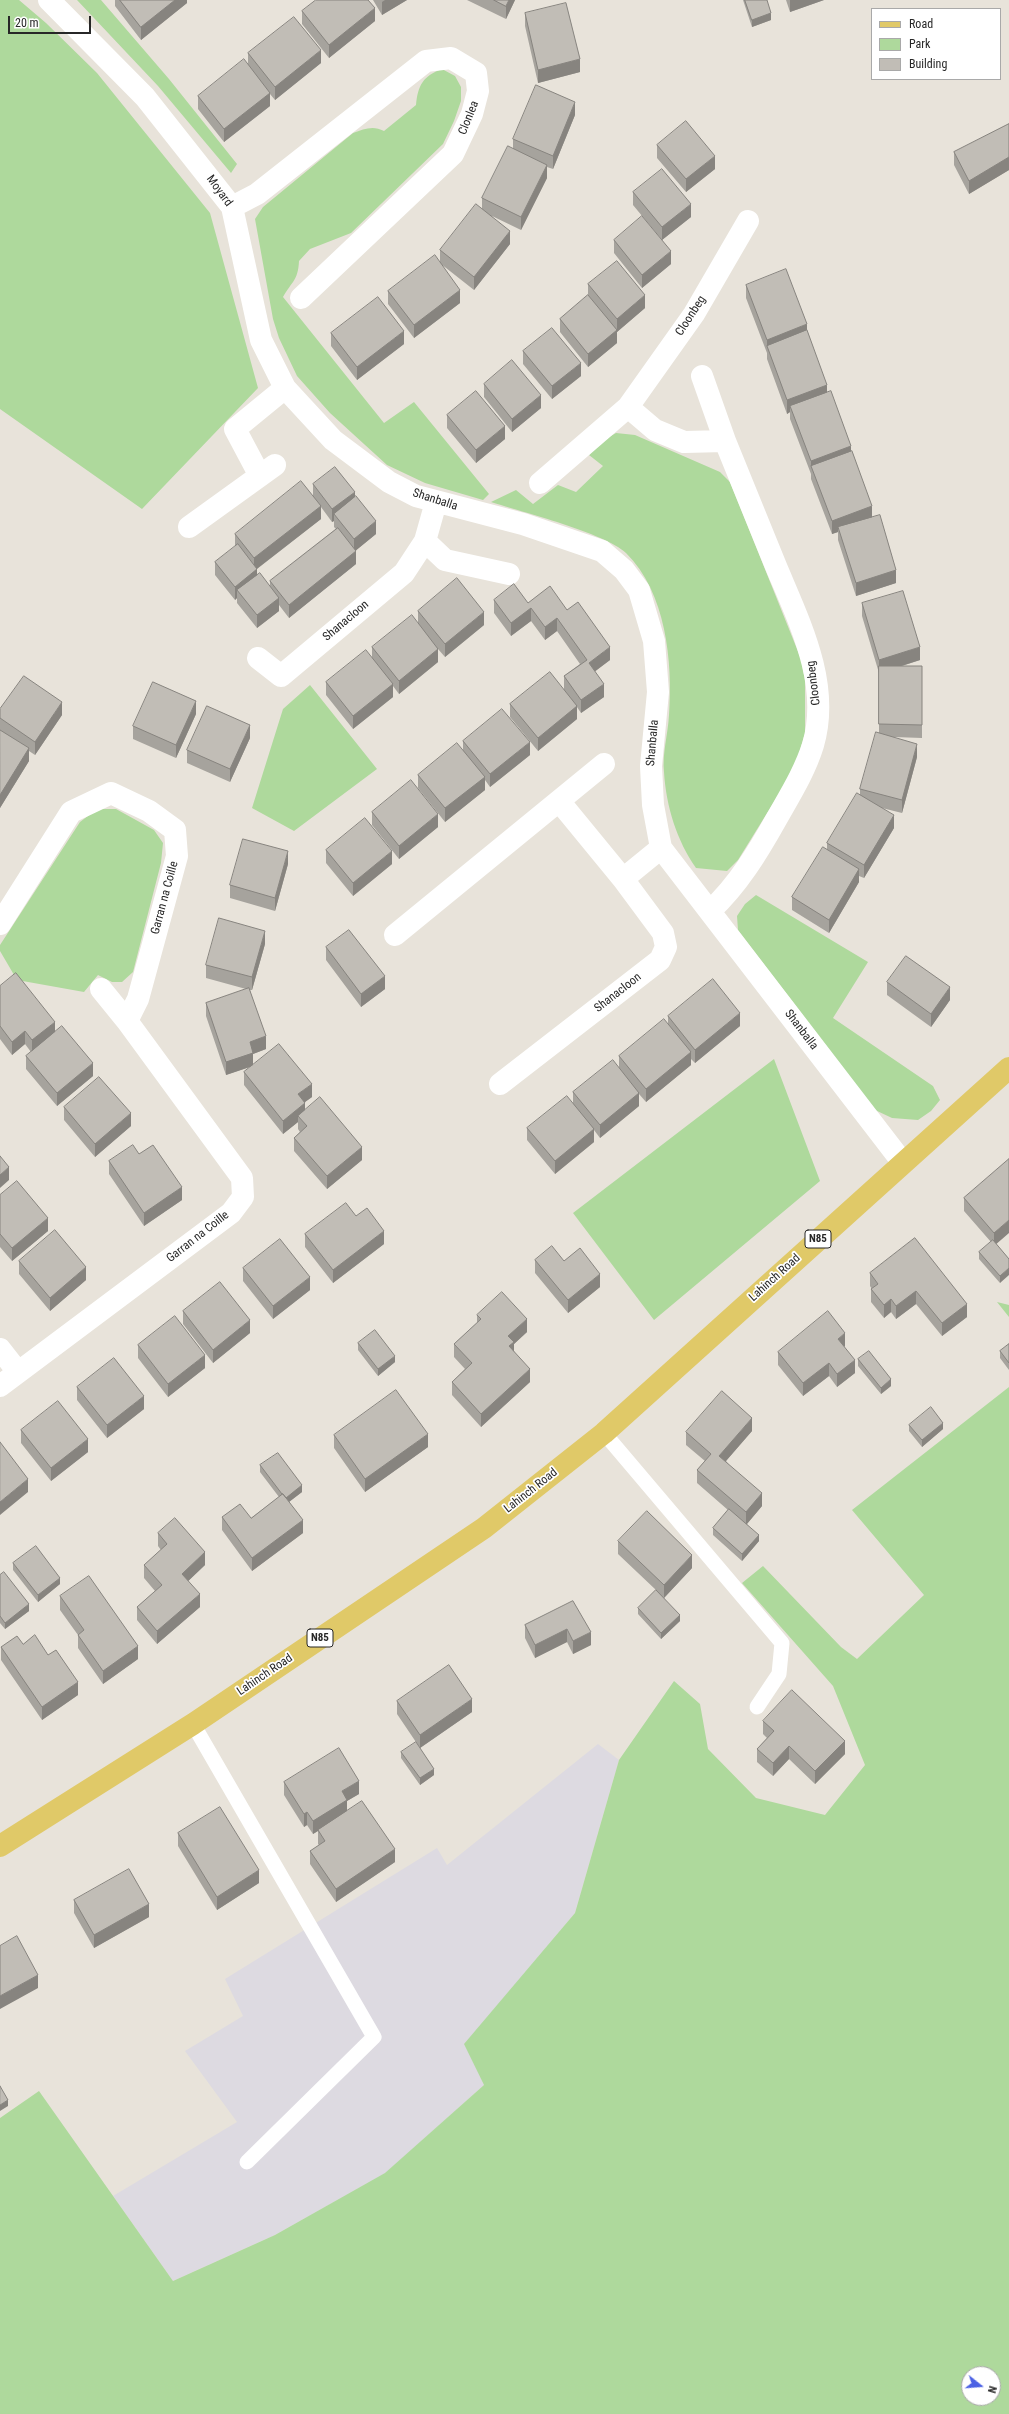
<!DOCTYPE html>
<html>
<head>
<meta charset="utf-8">
<style>
  body { margin:0 }
  #map { position:relative; width:1009px; height:2414px; overflow:hidden; background:#e8e3da; font-family:"Roboto Condensed",sans-serif }
  canvas { display:block }
  .legend { position:absolute; left:871px; top:8px; width:130px; height:72px; box-sizing:border-box; background:#fff; border:1px solid #a9a9a9; margin:0; padding:5px 7px; list-style:none; font-size:12px; color:#272727 }
  .legend li { display:flex; align-items:center; gap:8px; height:20px }
  .legend b { width:20px; border:1px solid #a9a9a9 }
  .north { position:absolute; left:961px; top:2366px; width:40px; height:40px; box-sizing:border-box; background:#fff; border:1px solid #a9a9a9; border-radius:50%; rotate:107deg; font-size:11px; font-weight:700; line-height:16px; text-align:center; color:#272727 }
  .north::after { content:''; display:block; margin:auto; width:14px; height:18px; background:#4b61e4; clip-path:polygon(50% 0,100% 100%,50% 72%,0 100%) }
  .scale { position:absolute; left:8px; top:16px; width:83px; height:18px; box-sizing:border-box; border:2px solid #272727; border-top:0; padding-left:5px; font-size:12px; line-height:14px; white-space:nowrap; color:#272727; -webkit-text-stroke:3px #fff; paint-order:stroke }
</style>
</head>
<body>
<div id="map">
<canvas width="1009" height="2414"></canvas>
<ul class="legend">
<li><b style="height:5px;background:#e0c968"></b>Road</li>
<li><b style="height:11px;background:#aed99c"></b>Park</li>
<li><b style="height:11px;background:#c1bdb6"></b>Building</li>
</ul>
<div class="north">N</div>
<div class="scale">20 m</div>
</div>
<script>
const context = document.querySelector('canvas').getContext('2d');
context.lineJoin = 'round';
function paint(path, color) { context.fillStyle = color; context.fill(path, 'evenodd'); }
function strokePath(path, color, width, dash) { context.strokeStyle = color; context.lineWidth = width; context.lineCap = dash ? 'butt' : 'round'; context.setLineDash(dash || []); context.stroke(path); }
function drawText(font, color, halo, rows, align = 'center') {
  context.font = font + ' "Roboto Condensed",sans-serif'; context.lineWidth = 3.5; context.setLineDash([]); context.textBaseline = 'middle'; context.strokeStyle = halo; context.fillStyle = color; for (const [text, x, y, turn = 0] of rows) {
    context.save(); context.translate(x, y); context.rotate((+turn || 0) * Math.PI / 180); context.textAlign = isNaN(turn) ? turn : align; if (halo) context.strokeText(text, 0, 0); context.fillText(text, 0, 0); context.restore();
  }
}
const industrial = new Path2D(`
  M598,1744L619,1760L575,1913L465,2044L484,2085L386,2173L275,2235L173,2281L113,2196L237,2122L185,2051L243,2016L225,1979L437,1848L447,1865Z`);
const green = new Path2D(`
  M0,0H19L46,23L97,73L210,213L258,388L142,509L0,409Z
  M77,0H101L169,79L237,164L231,173L158,86Z
  M442,69L455,76L461,87V101L454,121L443,144L351,233L310,249L299,261C298,281 292,281 283,297L384,423L414,402L489,494L483,500L425,483L387,465L330,413L297,376L279,338L273,319L255,219L263,207L353,133C364,129 373,125 384,131L416,105C418,85 423,76 442,69Z
  M616,433L635,435L720,472L730,482L801,659L805,680V733L795,768L738,860L727,871L696,868C677,841 666,806 664,772C662,754 668,734 669,715C673,662 666,592 626,553C605,533 522,512 491,502L516,490L533,504L558,485L576,492L603,466L589,455L600,442Z
  M310,685L377,769L294,831L252,808L283,709Z
  M97,809H116L154,830L163,843L161,863L133,972L122,982H112L98,975L84,992L17,980L0,951V945L80,822Z
  M756,895L868,962L833,1018L933,1086L940,1100L931,1111L918,1120L892,1118L875,1110L738,930L737,916L745,904Z
  M774,1059L820,1181L654,1320L573,1213Z
  M997,1302L1009,1305V1317Z
  M1009,1387V2414H0V2118L39,2091L173,2281L275,2235L385,2173L484,2085L464,2044L575,1913L619,1760L674,1681L700,1704L708,1749L756,1798L825,1815L865,1765L833,1686L742,1583L763,1566L841,1647L857,1659L924,1595L852,1510ZM969,2374H993V2398H969Z`);
const lane = new Path2D(`
  M604,1433L782,1643L779,1674L757,1707
  M193,1724L374,2037L247,2162`);
const street = new Path2D(`
  M49,0L145,97L232,207L261,340L285,388L333,440L389,482L416,496L523,524L602,551L624,570L639,590L654,641L658,692L651,766L653,805L661,848L903,1163
  M232,207L257,194L426,61L451,58L476,73L478,91L472,114L453,154L301,298
  M702,376L725,441
  M628,407L655,430L684,442L725,441C741,480 757,520 773,559C796,616 832,681 813,745C805,771 790,795 777,818C758,852 738,885 710,911
  M260,476L235,429L285,388
  M540,483L628,407L694,314L748,221
  M189,527L275,465
  M425,541L445,560L509,574
  M258,658L281,676L404,573L425,541L436,502
  M559,801L623,879
  M0,924L71,812L111,793L149,811L175,830L177,856L138,999L127,1021L242,1178L243,1197L231,1213L0,1386
  M395,935L604,764
  M101,989L127,1021
  M500,1084L660,960L666,947L663,933L623,879L661,848
  M0,1349L18,1372`);
const primary = new Path2D(`
  M0,1846L193,1724L484,1528L604,1433L1009,1068`);
const wall = new Path2D(`
  M115,0H187V3L141,40L115,6Z
  M373,0H407L382,15Z
  M467,0H515L506,19Z
  M743,0H767L771,20L752,27Z
  M786,0H824L790,12Z
  M302,11L375,21L329,58L302,24Z
  M525,13L580,72L538,83L525,26Z
  M248,53L321,63L275,100L270,94V106L224,142L198,109V96L248,65Z
  M575,115L553,169L547,167V178L521,230L492,216L510,244L474,290L441,264L460,303L414,338L388,304V291L440,263V250L482,208V198L513,148V139Z
  M1009,124V170L969,194L954,165V152Z
  M657,145L715,169L686,192L657,158Z
  M633,192L691,217L662,240L633,205Z
  M614,240L671,264L642,288L614,253Z
  M588,284L645,308L617,332V343L588,367L560,332V319L588,295Z
  M746,285L807,331L827,392L851,451L872,517L896,583L856,596L838,540V532L832,534L811,479V474L790,419V412L787,414L767,359V353L746,298Z
  M331,333L404,344L357,380L331,346Z
  M523,351L581,376L552,399L523,364Z
  M484,384L541,408L512,432L484,397Z
  M447,415L505,439L476,463L447,428Z
  M313,484L355,497L376,534L355,551L356,564L289,618L279,605V611L257,628L237,603V598L235,600L215,575V562L235,547V534L313,496ZM321,507L332,522L334,521V527L336,529L270,581V586L257,574V569L321,519Z
  M494,600L528,603L567,610L610,660L595,671L604,697L581,713L577,707V719L538,751L510,717V704L564,689V676L580,664L557,631L545,640L531,621L511,636L494,613Z
  M862,603L920,660L902,666H922V738L894,737L917,757L902,813L882,808L894,828L864,878L859,876V882L829,933L792,910V897L827,849V843L860,795V789L879,733V673L862,616Z
  M418,611L484,625L445,657L438,649V662L399,694L393,686V697L353,729L326,695V682L372,659V647L418,623Z
  M0,709L62,715L35,755L29,751V761L0,808Z
  M196,714L176,758L133,739V726Z
  M250,738L230,782L187,763V750Z
  M463,741L530,755L490,787L485,780V790L445,822L418,788V775L463,750Z
  M372,812L438,827L399,859L372,825Z
  M326,850L392,864L353,896L326,863Z
  M288,864L275,911L230,898V885Z
  M265,944L252,990H250L266,1049L253,1054V1065L312,1097L305,1102V1110L362,1160L327,1189L294,1151V1138L300,1132L298,1129V1122L283,1134L244,1085V1072L252,1066L226,1075L206,1016V1003L246,989L206,978V965Z
  M326,947L385,989L361,1007L326,960Z
  M887,982L950,1000L931,1027L887,995Z
  M0,986L55,1031L93,1076L57,1106L26,1069V1056L31,1052L25,1044L12,1055L0,1039Z
  M668,1016L740,1026L695,1063L691,1059V1065L646,1102L639,1094V1106L600,1138L594,1130V1142L555,1174L527,1140V1128L573,1104V1092L619,1067V1056L668,1023Z
  M64,1107L131,1126L95,1157L64,1120Z
  M139,1154L182,1200L144,1226L109,1174V1161Z
  M1009,1159L996,1244L1009,1259L1000,1283L979,1259V1252L991,1242L964,1211V1198Z
  M0,1195L48,1231L12,1261L0,1247Z
  M356,1216L384,1244L333,1283L305,1247V1234Z
  M915,1238L967,1317L942,1336L916,1304L896,1319L891,1312L884,1318L871,1302V1289H872L870,1286V1273Z
  M535,1260L564,1261L600,1287L568,1313L535,1273Z
  M19,1261L86,1280L50,1311L19,1274Z
  M243,1268L310,1290L273,1319L243,1281Z
  M183,1311L250,1333L213,1363L183,1324Z
  M477,1315L527,1332L514,1344V1351L530,1382L481,1427L452,1395V1382L465,1369L454,1357V1344L477,1323Z
  M358,1343L395,1362L378,1376L358,1350Z
  M1009,1344V1370L1000,1358V1351Z
  M138,1345L205,1368L168,1397L138,1358Z
  M845,1346L844,1347L855,1373L837,1387L829,1376L803,1396L778,1365V1352Z
  M858,1359L891,1386L881,1394L858,1366Z
  M77,1387L144,1409L107,1438L77,1400Z
  M909,1425L943,1429L922,1447L909,1431Z
  M21,1430L88,1452L51,1481L21,1443Z
  M752,1431L726,1461L762,1506L747,1524L759,1541L742,1561L713,1535V1528L728,1510L697,1483V1470L705,1461L686,1445V1432Z
  M334,1435L428,1447L365,1492L334,1448Z
  M260,1465L302,1492L289,1502L303,1533L252,1571L222,1530V1517L251,1518L279,1497L260,1472Z
  M158,1533L205,1565L188,1581L200,1607L157,1644L137,1620V1607L155,1591L144,1578V1565L161,1550L158,1546Z
  M618,1541L692,1568L664,1598L680,1621L661,1639L638,1614V1608L656,1590L618,1554Z
  M13,1563L60,1584L38,1602L13,1570Z
  M0,1575L29,1611L5,1629L0,1623Z
  M60,1596L138,1659L103,1684L78,1648V1635L60,1610Z
  M573,1601L591,1645L573,1654L567,1642L535,1658L525,1638V1625Z
  M23,1644L48,1655L78,1695L42,1720L1,1660V1647Z
  M397,1701L472,1712L420,1748L397,1714Z
  M763,1721L845,1754L815,1784L789,1759L773,1776L757,1762V1749L767,1738L763,1734Z
  M401,1752L434,1775L420,1785L401,1758Z
  M284,1782L359,1794L347,1801V1811L395,1862L336,1902L310,1864V1851L319,1845L318,1844V1831L313,1834L307,1825L304,1827L284,1795Z
  M178,1833L259,1883L217,1910L178,1846Z
  M74,1900L149,1917L94,1948L74,1913Z`);
const shadedWall = new Path2D(`
  M175,0H187V3L141,40V27Z
  M385,0H407L382,15V2Z
  M509,0H515L506,19V6Z
  M790,0H824L790,12Z
  M375,8V21L329,58V45Z
  M771,13V20L752,27V20Z
  M321,50V63L275,100V87Z
  M580,59V72L538,83V70Z
  M270,93V106L224,142V129Z
  M575,102V115L553,169V156Z
  M715,156V169L686,192V179Z
  M1009,157V170L969,194V181Z
  M547,165V178L521,230V217Z
  M691,204V217L662,240V227Z
  M510,231V244L474,290V277Z
  M671,251V264L642,288V275Z
  M460,290V303L414,338V325Z
  M645,295V308L617,332V343L588,367V354L617,330V319Z
  M807,324V337L767,346V353V340Z
  M404,331V344L357,380V367Z
  M581,363V376L552,399V386Z
  M827,385V398L790,406V412L787,414V400Z
  M541,395V408L512,432V419Z
  M505,426V439L476,463V450Z
  M851,446V459L811,466V474V461Z
  M355,492V505L334,514V521L332,522V509Z
  M321,506V519L254,571V558Z
  M872,506V519L838,527V532L832,534V521Z
  M376,521V534L354,552V539Z
  M356,551V564L289,618V605Z
  M257,569V582L237,590V598L235,600V587Z
  M896,570V583L856,596V583Z
  M279,598V611L257,628V615Z
  M531,608V621L511,636V623Z
  M484,612V625L445,657V644Z
  M557,618V631L545,640V627Z
  M610,647V660L589,676V663Z
  M920,647V660L879,673V660Z
  M438,649V662L399,694V681Z
  M393,684V697L353,729V716Z
  M604,684V697L581,713V700Z
  M196,701V714L176,758V745Z
  M62,702V715L35,755V742Z
  M577,706V719L538,751V738Z
  M250,725V738L230,782V769Z
  M530,742V755L490,787V774Z
  M917,744V757L902,813V800Z
  M29,748V761L0,808V795Z
  M485,777V790L445,822V808Z
  M438,814V827L399,859V846Z
  M894,815V828L864,878V865Z
  M288,851V864L275,911V898Z
  M392,851V864L353,896V883Z
  M859,869V882L829,933V920Z
  M265,931V944L252,990V977Z
  M385,976V989L361,1007V994Z
  M950,987V1000L931,1027V1014Z
  M740,1013V1026L695,1063V1050Z
  M55,1022V1035L32,1053V1040Z
  M25,1031V1044L12,1055V1042Z
  M266,1036V1049L253,1054V1066L226,1075V1062L250,1042Z
  M691,1052V1065L646,1102V1089Z
  M93,1063V1076L57,1106V1093Z
  M312,1084V1097L298,1107V1094Z
  M639,1093V1106L600,1138V1125Z
  M305,1103V1116H298V1122L283,1134V1121Z
  M131,1113V1126L95,1157V1144Z
  M594,1129V1142L555,1174V1161Z
  M362,1147V1160L327,1189V1176Z
  M9,1167V1180L0,1188V1175Z
  M182,1187V1200L144,1226V1213Z
  M48,1218V1231L12,1261V1248Z
  M1009,1220V1233L994,1246V1233Z
  M384,1231V1244L333,1283V1270Z
  M86,1267V1280L50,1311V1298Z
  M1009,1268V1275L1000,1283V1276Z
  M600,1274V1287L568,1313V1300Z
  M310,1277V1290L273,1319V1306Z
  M916,1291V1304L896,1319V1306Z
  M891,1299V1312L884,1318V1305Z
  M967,1304V1317L942,1336V1323Z
  M527,1319V1332L514,1344V1355L509,1359L508,1336Z
  M250,1320V1333L213,1363V1350Z
  M845,1333V1346L838,1352V1339Z
  M205,1355V1368L168,1397V1384Z
  M395,1356V1362L378,1376V1369Z
  M855,1360V1373L837,1387V1374Z
  M829,1363V1376L803,1396V1383Z
  M530,1369V1382L481,1427V1414Z
  M891,1379V1386L881,1394V1388Z
  M144,1396V1409L107,1438V1425Z
  M752,1418V1431L719,1469V1456Z
  M943,1423V1429L922,1447V1440Z
  M428,1434V1447L365,1492V1479Z
  M88,1439V1452L51,1481V1468Z
  M28,1479V1492L0,1515V1502Z
  M302,1485V1492L285,1505V1498Z
  M762,1493V1506L746,1525V1512Z
  M303,1520V1533L252,1571V1558Z
  M759,1535V1541L742,1561V1554Z
  M205,1552V1565L182,1587V1574Z
  M692,1555V1568L664,1598V1585Z
  M60,1578V1584L38,1602V1595Z
  M200,1594V1607L157,1644V1631Z
  M29,1604V1611L5,1629V1623Z
  M680,1615V1621L661,1639V1633Z
  M567,1629V1642L535,1658V1645Z
  M591,1632V1645L573,1654V1641Z
  M138,1646V1659L103,1684V1671Z
  M78,1682V1695L42,1720V1707Z
  M472,1699V1712L420,1748V1735Z
  M845,1741V1754L815,1784V1771Z
  M789,1746V1759L773,1776V1763Z
  M434,1769V1775L420,1785V1778Z
  M359,1781V1794L347,1801V1813L313,1834V1821L342,1791Z
  M307,1812V1825L304,1827V1814Z
  M395,1849V1862L336,1902V1889Z
  M259,1870V1883L217,1910V1897Z
  M149,1904V1917L94,1948V1935Z
  M38,1975V1988L0,2009V1996Z
  M8,2100V2106L0,2111V2105Z`);
const building = new Path2D(`
  M120,0H175L141,27Z
  M316,0H368L375,8L329,45L302,11Z
  M494,0H509L506,6Z
  M745,0H767L771,13L752,20Z
  M566,3L580,59L538,70L525,13Z
  M294,17L321,50L275,87L248,53Z
  M244,59L270,93L224,129L198,96Z
  M536,85L575,102L553,156L513,139Z
  M686,121L715,156L686,179L657,145Z
  M1009,124V157L969,181L954,152Z
  M508,146L547,165L521,217L482,198Z
  M662,169L691,204L662,227L633,192Z
  M476,204L510,231L474,277L440,250Z
  M642,216L671,251L642,275L614,240Z
  M435,255L460,290L414,325L388,291Z
  M617,261L645,295L617,319L588,284Z
  M786,269L807,324L767,340L746,285Z
  M588,295L617,330L588,354L560,319Z
  M378,297L404,331L357,367L331,333Z
  M552,328L581,363L552,386L523,351Z
  M807,330L827,385L787,400L767,346Z
  M512,360L541,395L512,419L484,384Z
  M476,391L505,426L476,450L447,415Z
  M831,391L851,446L811,461L790,406Z
  M852,451L872,506L832,521L811,466Z
  M335,467L355,492L332,509L313,484Z
  M301,481L321,506L254,558L235,534Z
  M356,496L376,521L354,539L334,514Z
  M880,515L896,570L856,583L838,527Z
  M338,528L356,551L289,605L270,581Z
  M238,544L257,569L235,587L215,562Z
  M260,573L279,598L257,615L237,590Z
  M457,578L484,612L445,644L418,611Z
  M514,584L528,603L550,586L567,610L578,602L610,647L589,663L604,684L581,700L564,676L587,660L557,618L545,627L531,608L511,623L494,600Z
  M903,591L920,647L879,660L862,603Z
  M412,615L438,649L399,681L372,647Z
  M366,650L393,684L353,716L326,682Z
  M879,666H922V725L879,724Z
  M550,672L577,706L538,738L510,704Z
  M24,676L62,702L35,742L0,718V709Z
  M153,682L196,701L176,745L133,726Z
  M207,706L250,725L230,769L187,750Z
  M502,709L530,742L490,774L463,741Z
  M0,730L29,748L0,795Z
  M876,732L917,744L902,800L860,789Z
  M457,743L485,777L445,808L418,775Z
  M411,780L438,814L399,846L372,812Z
  M857,793L894,815L864,865L827,843Z
  M365,818L392,851L353,883L326,850Z
  M243,839L288,851L275,898L230,885Z
  M823,847L859,869L829,920L792,897Z
  M219,918L265,931L252,977L206,965Z
  M349,930L385,976L361,994L326,947Z
  M906,956L950,987L931,1014L887,982Z
  M16,973L55,1022L32,1040L25,1031L12,1042L0,1026V986Z
  M713,979L740,1013L695,1050L668,1016Z
  M249,988L266,1036L250,1042L253,1053L226,1062L206,1003Z
  M664,1019L691,1052L646,1089L619,1056Z
  M62,1026L93,1063L57,1093L26,1056Z
  M279,1044L312,1084L298,1094L305,1103L283,1121L244,1072Z
  M613,1060L639,1093L600,1125L573,1092Z
  M99,1077L131,1113L95,1144L64,1107Z
  M567,1096L594,1129L555,1161L527,1128Z
  M320,1097L362,1147L327,1176L294,1138L307,1126L298,1116Z
  M133,1145L139,1154L153,1145L182,1187L144,1213L109,1161Z
  M0,1156L9,1167L0,1175Z
  M1009,1159V1220L994,1233L964,1198Z
  M17,1181L48,1218L12,1248L0,1234V1195Z
  M346,1203L356,1216L367,1208L384,1231L333,1270L305,1234Z
  M55,1230L86,1267L50,1298L19,1261Z
  M915,1238L967,1304L942,1323L916,1291L896,1306L891,1299L884,1305L871,1289L878,1284L870,1273Z
  M280,1239L310,1277L273,1306L243,1268Z
  M993,1240L1009,1259V1268L1000,1276L979,1252Z
  M552,1246L564,1261L580,1248L600,1274L568,1300L535,1260Z
  M220,1282L250,1320L213,1350L183,1311Z
  M502,1292L527,1319L508,1336L514,1342L509,1346L530,1369L481,1414L452,1382L472,1363L454,1344L481,1319L477,1315Z
  M828,1311L845,1333L838,1339L855,1360L837,1374L829,1363L803,1383L778,1352Z
  M175,1316L205,1355L168,1384L138,1345Z
  M375,1330L395,1356L378,1369L358,1343Z
  M1009,1344V1363L1000,1351Z
  M869,1351L891,1379L881,1388L858,1359Z
  M114,1358L144,1396L107,1425L77,1387Z
  M396,1390L428,1434L365,1479L334,1435Z
  M722,1391L752,1418L719,1456L762,1493L746,1512L697,1470L711,1454L686,1432Z
  M58,1401L88,1439L51,1468L21,1430Z
  M931,1407L943,1423L922,1440L909,1425Z
  M0,1442L28,1479L0,1502Z
  M278,1453L302,1485L286,1498L283,1494H282L260,1465Z
  M283,1494L303,1520L252,1558L222,1517L240,1504L251,1518Z
  M729,1509L759,1535L742,1554L713,1528Z
  M647,1511L692,1555L664,1585L618,1541Z
  M175,1518L205,1552L182,1574L200,1594L157,1631L137,1607L162,1585L144,1565L167,1544L158,1533Z
  M36,1546L60,1578L38,1595L13,1563Z
  M4,1572L29,1604L5,1623L0,1616V1575Z
  M89,1576L138,1646L103,1671L78,1635L84,1630L60,1596Z
  M656,1590L680,1615L661,1633L638,1608Z
  M573,1601L591,1632L573,1641L567,1629L535,1645L525,1625Z
  M35,1635L48,1655L56,1650L78,1682L42,1707L1,1647L17,1636L23,1644Z
  M449,1665L472,1699L420,1735L397,1701Z
  M792,1690L845,1741L815,1771L789,1746L773,1763L757,1749L774,1731L763,1721Z
  M416,1742L434,1769L420,1778L401,1752Z
  M339,1748L359,1781L342,1791L347,1800L313,1821L307,1812L304,1814L284,1782Z
  M362,1801L395,1849L336,1889L310,1851L325,1841L318,1830Z
  M220,1807L259,1870L217,1897L178,1833Z
  M129,1869L149,1904L94,1935L74,1900Z
  M17,1936L38,1975L0,1996V1946Z
  M0,2086L8,2100L0,2105Z`);
const shields = [
  [818,1239,26],
  [320,1638,26]
];
const shieldNames = [
  ["N85",818,1239],
  ["N85",320,1638]
];
const streetNames = [
  ["Clonlea",469,118,-68],
  ["Moyard",219,191,54],
  ["Cloonbeg",691,316,-57],
  ["Shanballa",435,500,18],
  ["Shanacloon",346,621,-40],
  ["Cloonbeg",814,683,-97],
  ["Shanballa",653,743,-85],
  ["Garran na Coille",165,898,-75],
  ["Shanacloon",618,993,-38],
  ["Shanballa",801,1030,53],
  ["Garran na Coille",198,1237,-38],
  ["Lahinch Road",775,1278,-42],
  ["Lahinch Road",531,1491,-38],
  ["Lahinch Road",265,1675,-34]
];
paint(industrial, '#dddae1');
paint(green, '#aed99c');
strokePath(lane, '#fff', 15);
strokePath(street, '#fff', 22);
strokePath(primary, '#e0c968', 22);
paint(wall, '#a6a39d');
paint(shadedWall, '#87847f');
paint(building, '#c1bdb6');
strokePath(building, '#87847f', 1);
for (const [x, y, w] of shields) { const box = new Path2D(); box.roundRect(x - w / 2, y - 9, w, 18, 3); context.fillStyle = '#fff'; context.fill(box); strokePath(box, '#272727', 1); }
drawText('bold 11px', '#272727', null, shieldNames);
drawText('12px', '#272727', '#fff', streetNames);
</script>
</body>
</html>
